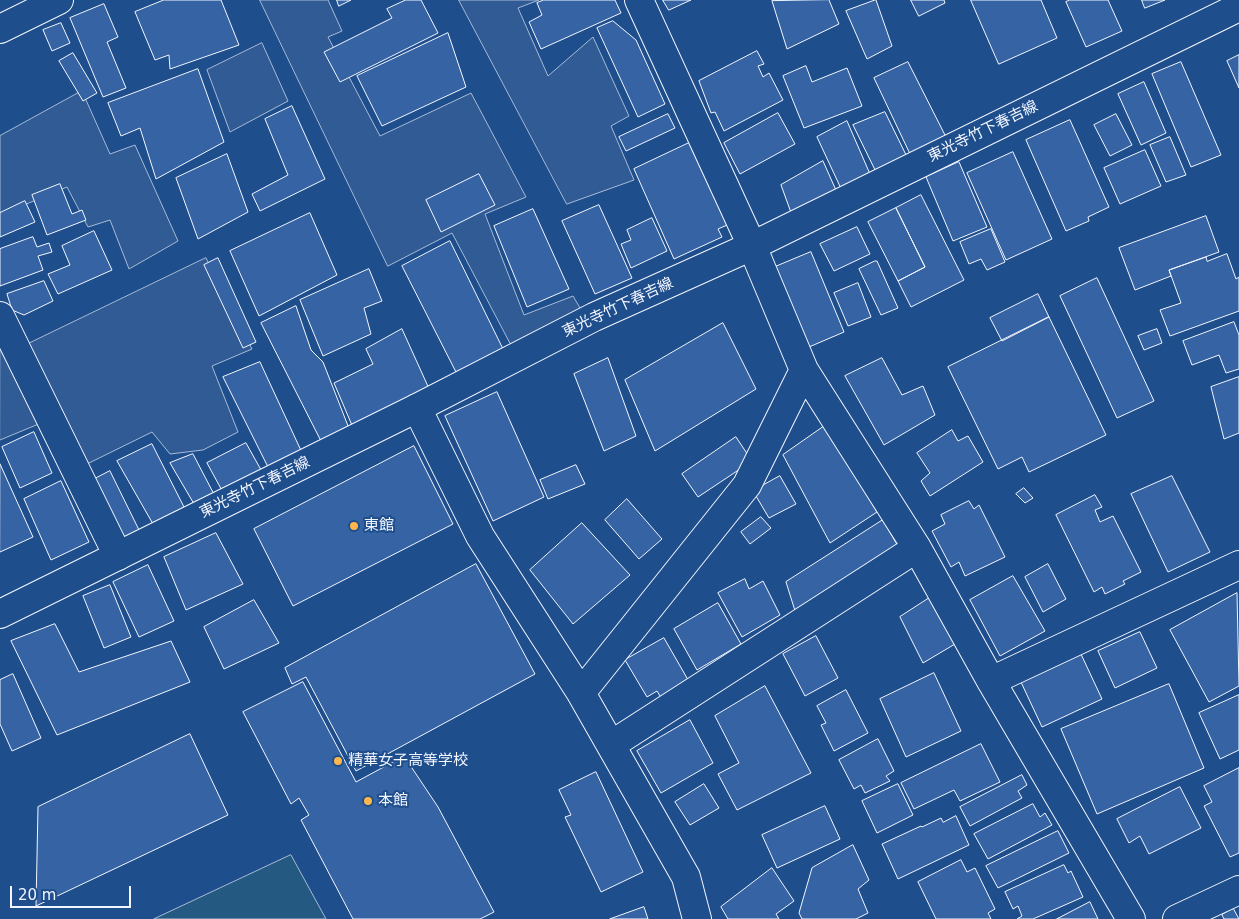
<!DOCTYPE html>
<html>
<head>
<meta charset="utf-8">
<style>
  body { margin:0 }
  #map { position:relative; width:1239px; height:919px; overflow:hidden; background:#1f4e8c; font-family:"DejaVu Sans",sans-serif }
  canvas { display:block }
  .scale { position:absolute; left:10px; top:886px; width:121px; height:22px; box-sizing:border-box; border:2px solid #f2f6ff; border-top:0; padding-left:6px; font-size:15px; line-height:18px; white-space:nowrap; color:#f2f6ff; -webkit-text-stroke:4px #1f4e8c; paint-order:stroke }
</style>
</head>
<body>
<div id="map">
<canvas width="1239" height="919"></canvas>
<div class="scale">20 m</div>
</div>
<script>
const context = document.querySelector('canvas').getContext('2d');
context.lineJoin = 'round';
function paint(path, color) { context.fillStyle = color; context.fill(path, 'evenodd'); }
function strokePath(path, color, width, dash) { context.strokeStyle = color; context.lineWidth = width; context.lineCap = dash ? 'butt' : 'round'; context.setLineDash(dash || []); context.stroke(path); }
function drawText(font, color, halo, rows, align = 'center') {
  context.font = font + ' "DejaVu Sans","Noto Sans JP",sans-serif'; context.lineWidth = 4; context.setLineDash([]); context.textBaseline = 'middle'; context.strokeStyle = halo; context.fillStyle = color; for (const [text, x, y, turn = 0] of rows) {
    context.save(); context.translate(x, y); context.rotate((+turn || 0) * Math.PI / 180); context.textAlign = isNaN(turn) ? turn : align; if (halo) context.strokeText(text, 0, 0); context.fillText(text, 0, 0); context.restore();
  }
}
const green = new Path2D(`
  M291,855L326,919H154Z`);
const parking = new Path2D(`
  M260,0H328L342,31L328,37L380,136L471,93L526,197L485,214L524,315L573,296L583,313L513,349L452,233L388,266Z
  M459,0H539L518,8L548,76L593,37L629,116L611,126L634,180L567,204Z
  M262,43L288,101L230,132L207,70Z
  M82,91L110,154L135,145L178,241L129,269L110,220L88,227L67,187L0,215V136Z
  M206,258L252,349L212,366L238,432L203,450L170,454L152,432L87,464L26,345Z
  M0,339L41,423L0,440Z`);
const building = new Path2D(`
  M164,0H221L239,45L170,69L169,55L155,60L135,12Z
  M337,0H351L339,6Z
  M406,0H421L438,33L340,82L324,52L392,18L387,9Z
  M544,0H615L621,13L541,49L529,22L542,15L537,3Z
  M663,0H691L669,10Z
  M829,0L839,24L787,49L772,1Z
  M876,0L892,46L867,59L846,11Z
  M911,0H944L945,3L919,16Z
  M971,0H1041L1057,38L999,64Z
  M1070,0H1108L1122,31L1086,47L1066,2Z
  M1142,0H1165L1145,8Z
  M104,4L118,37L107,42L126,88L103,97L70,18Z
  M613,21L636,40L665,104L638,117L597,28Z
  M61,23L70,43L52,51L43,30Z
  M448,33L466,87L382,126L357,76Z
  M757,51L764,64L758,66L763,77L769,73L783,100L724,131L715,112L711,113L699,81Z
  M73,53L97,93L83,101L59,61Z
  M1239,55V88L1227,61Z
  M908,62L947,139L911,156L874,78Z
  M1181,62L1221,155L1191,167L1152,74Z
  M806,66L812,82L847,68L862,106L804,128L783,76Z
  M198,69L224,142L156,179L140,128L121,136L108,103Z
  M1144,82L1166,133L1141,145L1118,94Z
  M292,106L325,179L260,211L252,194L288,175L265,119Z
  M885,112L909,161L878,176L853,125Z
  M778,113L795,144L740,174L724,143Z
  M668,114L675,128L626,151L619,137Z
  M1116,114L1132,145L1110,156L1094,125Z
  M1070,120L1109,207L1088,217L1089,221L1066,231L1026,140Z
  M847,121L873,181L844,195L817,137Z
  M1170,137L1186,175L1166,182L1150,145Z
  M689,143L727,225L718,229L722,237L674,259L634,169Z
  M1145,150L1161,186L1120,204L1104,168Z
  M1013,152L1052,239L1006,260L967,173Z
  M227,154L248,212L198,239L176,178Z
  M823,161L839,197L793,218L781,185Z
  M959,162L987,227L953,241L926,177Z
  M479,174L495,205L441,232L426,200Z
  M60,184L72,214L82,210L86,220L47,235L32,195Z
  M921,195L964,280L911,307L898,281L925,267L896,208Z
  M25,201L35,222L0,237V213Z
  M599,205L632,278L595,294L562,221Z
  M896,208L925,267L898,281L868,222Z
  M533,209L569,289L527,307L494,226Z
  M310,213L337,275L259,316L230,251Z
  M1206,216L1219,252L1169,270L1171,276L1135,290L1119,248Z
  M652,218L667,251L631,268L621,244L631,240L627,230Z
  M857,227L870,254L834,271L820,244Z
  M991,229L1005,262L987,270L981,259L969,264L960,242Z
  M94,231L112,270L58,294L48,274L70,265L62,246Z
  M33,237L37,247L49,243L52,252L38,256L43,270L0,286V249Z
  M450,241L504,351L457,374L402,266Z
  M811,252L844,332L809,347L775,267Z
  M1227,254L1236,279L1239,277V311L1170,336L1160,310L1181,303L1169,270L1206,257L1207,261Z
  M218,258L256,342L243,348L204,265Z
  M875,261H877L898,308L881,315L859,269Z
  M369,269L382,301L364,308L371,334L323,356L300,300Z
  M1097,278L1154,401L1117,418L1060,296Z
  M44,281L53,301L24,315L12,310L7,294Z
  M858,283L871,317L848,326L834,293Z
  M1038,294L1049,317L1002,341L990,318Z
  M296,306L311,350L323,362L350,431L322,443L261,323Z
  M1049,317L1106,435L1029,472L1022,457L998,469L948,367Z
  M1234,322L1239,335V369L1226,373L1219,355L1192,365L1183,341Z
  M723,323L756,389L655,451L625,380Z
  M402,329L431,393L354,430L334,383L373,364L366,349Z
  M1157,329L1162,343L1144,350L1138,336Z
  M608,358L636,436L604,451L574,374Z
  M882,358L902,395L923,386L935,415L884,445L845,376Z
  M260,362L304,457L272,475L223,377Z
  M1239,377V433L1224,439L1211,387Z
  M497,392L544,497L493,521L445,416Z
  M826,425L877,512L830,543L783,455Z
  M952,430L958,441L968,436L983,462L930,496L921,481L930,473L917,453Z
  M34,432L52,473L20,488L2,447Z
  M736,437L752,461L698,497L682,474Z
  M246,443L265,477L225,496L207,463Z
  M152,444L185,509L153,524L117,461Z
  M414,446L453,524L293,606L254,529Z
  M193,454L217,500L197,509L170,463Z
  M0,464L33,537L0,552Z
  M576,465L585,484L548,499L540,480Z
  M110,471L140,532L116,544L87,483Z
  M780,476L796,504L769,518L753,491Z
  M1172,476L1210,552L1168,572L1131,494Z
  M61,481L89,542L51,560L24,499Z
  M1024,488L1033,498L1025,503L1016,494Z
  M1095,495L1102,507L1095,510L1100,522L1113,516L1141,572L1123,581L1125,584L1105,594L1102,587L1094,592L1056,515Z
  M627,499L662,539L639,559L605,520Z
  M969,501L974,509L979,505L1005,557L965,576L959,562L951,567L932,531L945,524L941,515Z
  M761,517L771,528L750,544L741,532Z
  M883,520L899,548L796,614L786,582Z
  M582,523L630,575L573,624L530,570Z
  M216,533L243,584L186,610L164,557Z
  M476,564L535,674L356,771L306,677L292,684L285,668Z
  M1048,564L1066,599L1043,612L1025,577Z
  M148,565L174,621L139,637L113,582Z
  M1013,576L1045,631L1000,656L970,600Z
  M745,579L749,589L763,581L780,615L742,637L718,593Z
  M110,585L131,637L104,648L83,596Z
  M1237,593L1239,686L1209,702L1170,630Z
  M934,595L960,641L923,663L900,617Z
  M254,600L279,643L224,669L204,627Z
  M718,603L741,644L697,670L674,629Z
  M55,624L79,672L171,641L190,682L57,735L11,641Z
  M1140,632L1157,668L1115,688L1098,651Z
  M816,636L838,678L805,696L783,654Z
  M664,638L691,685L663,701L657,691L647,697L625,660Z
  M1080,652L1102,699L1042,727L1020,680Z
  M934,673L961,731L906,757L880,699Z
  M13,674L41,738L12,751L0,724V680Z
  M303,682L356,782L404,756L438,807L494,912L480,919H353L301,820L309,815L299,798L291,804L243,712Z
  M1169,684L1204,768L1097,814L1061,729Z
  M765,686L811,773L737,810L718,774L739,763L715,716Z
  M846,690L868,733L834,751L821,725L826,723L817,706Z
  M1239,695V750L1220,759L1199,713Z
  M690,720L713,763L661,793L637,751Z
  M190,734L228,815L36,906L38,807Z
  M878,739L894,771L886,776L890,781L865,793L861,785L854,789L839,760Z
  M981,744L1000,782L960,801L954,790L914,809L901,783Z
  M1239,768V853L1230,857L1204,806L1212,802L1204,786Z
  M596,772L643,872L601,892L565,817L571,815L559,790Z
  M1022,775L1027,785L1018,791L1022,798L970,826L960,807Z
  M704,784L719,808L690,825L675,802Z
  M898,784L913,815L877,833L862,801Z
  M1180,787L1201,828L1149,854L1140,836L1129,843L1117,819Z
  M1033,804L1040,817L1045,813L1052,825L988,859L974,834Z
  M825,806L840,839L777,868L762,835Z
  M956,816L969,845L898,879L882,844L921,826L922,827L941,818L943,822Z
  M1058,831L1069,853L998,888L986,866Z
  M853,845L869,880L858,889L868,913L856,919H802L799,913L812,868Z
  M961,860L967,872L975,868L995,909L988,913L991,919H936L918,882Z
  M1064,865L1068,873L1071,871L1083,897L1033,919H1017L1022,916L1018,906L1013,909L1005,892Z
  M772,868L794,901L776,914L779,919H728L721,907Z
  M1090,902L1098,919H1057Z
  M644,907L648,919H610Z
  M1233,908L1239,919H1224L1222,915Z`);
const minor = new Path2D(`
  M639,0L752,246L804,370L917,548L991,681L1131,919
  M0,29L59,0
  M0,316L118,556
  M417,408L480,536L581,693L686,877L697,919
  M991,681L1239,565
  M581,693L747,485L804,370
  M611,745L917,548
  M1177,919L1239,890`);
const major = new Path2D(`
  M0,614L417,408L594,317L752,246L1239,7`);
const markers = [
  [354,526,5,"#ffb74d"],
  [338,761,5,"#ffb74d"],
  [368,801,5,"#ffb74d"]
];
const streetNames = [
  ["東光寺竹下春吉線",983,132,-26],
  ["東光寺竹下春吉線",618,308,-25],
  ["東光寺竹下春吉線",255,488,-26]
];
const poiNames = [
  ["東館",364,526],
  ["精華女子高等学校",348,761],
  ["本館",378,801]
];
paint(green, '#245a82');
strokePath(green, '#a8bbd7', 1);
paint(parking, '#305b95');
strokePath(parking, '#a8bbd7', 1);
paint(building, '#3563a3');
strokePath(building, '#f2f6ff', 1);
strokePath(minor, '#f2f6ff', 30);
strokePath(major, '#f2f6ff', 30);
strokePath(minor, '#1f4e8c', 28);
strokePath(major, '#1f4e8c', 28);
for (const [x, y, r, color] of markers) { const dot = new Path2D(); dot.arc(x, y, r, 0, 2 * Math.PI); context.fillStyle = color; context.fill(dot); strokePath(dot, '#1f4e8c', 2); }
drawText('15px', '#f2f6ff', '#1f4e8c', streetNames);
drawText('15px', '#f2f6ff', '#1f4e8c', poiNames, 'left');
</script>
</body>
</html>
